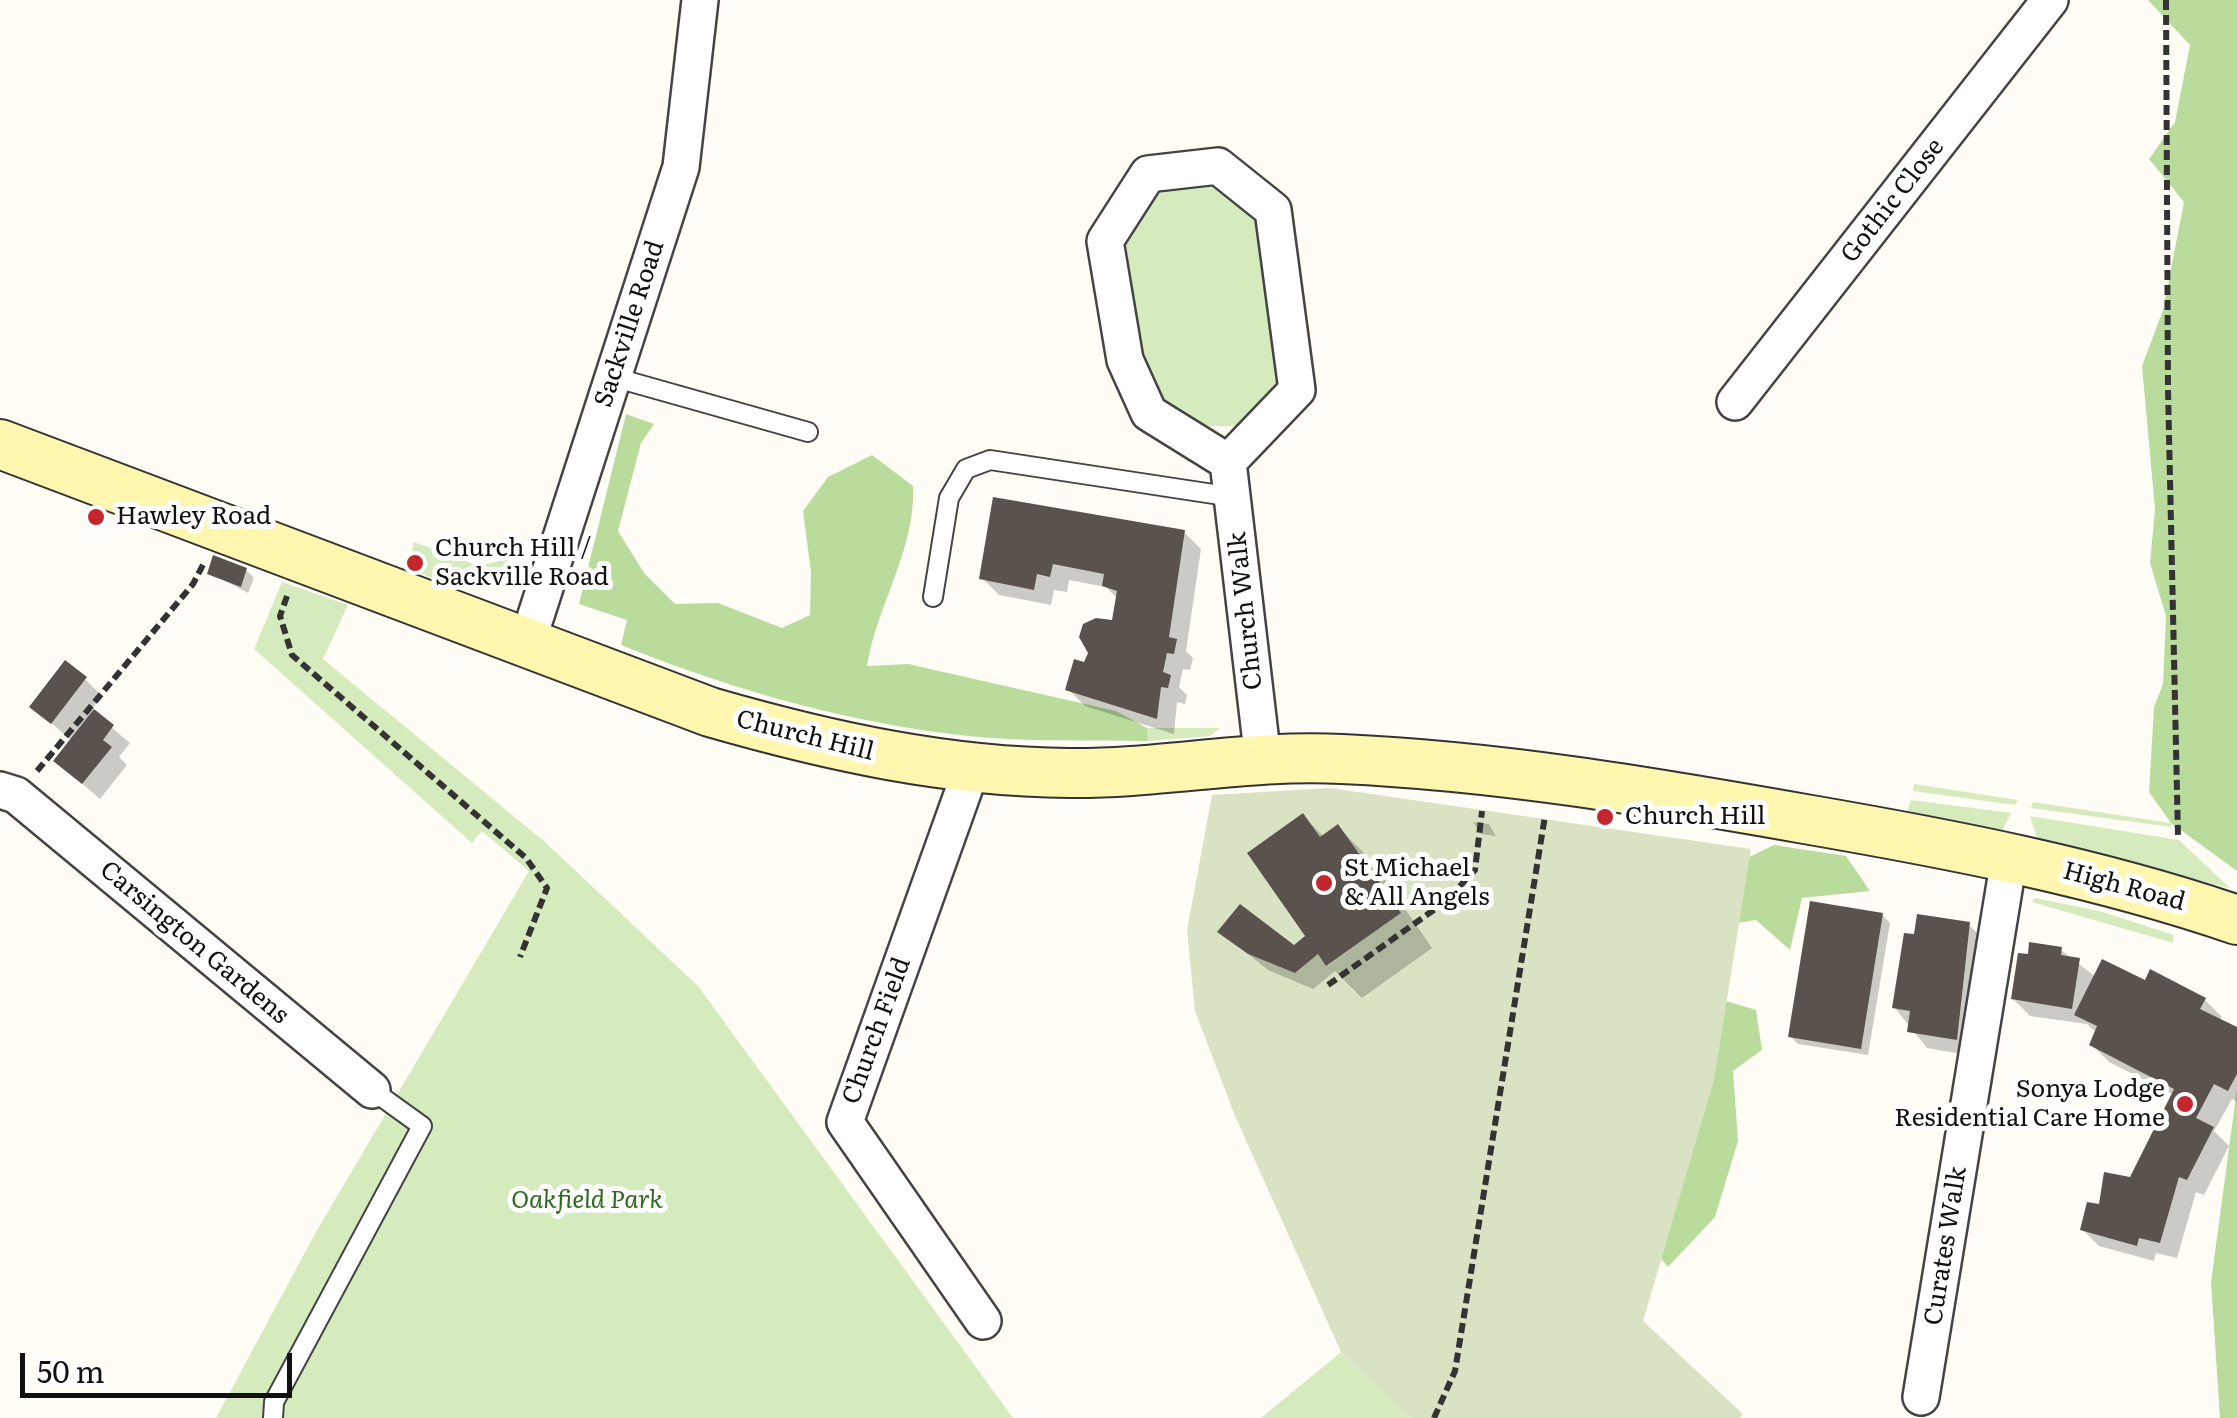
<!DOCTYPE html>
<html>
<head>
<meta charset="utf-8">
<style>
  body { margin:0 }
  #map { position:relative; width:2237px; height:1418px; overflow:hidden; background:#fffdf5; font-family:Literata,serif }
  canvas { display:block }
  .scale { position:absolute; left:20px; top:1353px; width:272px; height:45px; box-sizing:border-box; border:5px solid #111; border-top:0; padding-left:12px; font-size:30px; line-height:35px; white-space:nowrap; color:#111; -webkit-text-stroke:8px #fff; paint-order:stroke }
</style>
</head>
<body>
<div id="map">
<canvas width="2237" height="1418"></canvas>
<div class="scale">50 m</div>
</div>
<script>
const context = document.querySelector('canvas').getContext('2d');
context.lineJoin = 'round';
function paint(path, color) { context.fillStyle = color; context.fill(path, 'evenodd'); }
function strokePath(path, color, width, dash) { context.strokeStyle = color; context.lineWidth = width; context.lineCap = dash ? 'butt' : 'round'; context.setLineDash(dash || []); context.stroke(path); }
function drawText(font, color, halo, rows, align = 'center') {
  context.font = font + ' Literata,serif'; context.lineWidth = 10; context.setLineDash([]); context.textBaseline = 'middle'; context.strokeStyle = halo; context.fillStyle = color; for (const [text, x, y, turn = 0] of rows) {
    context.save(); context.translate(x, y); context.rotate((+turn || 0) * Math.PI / 180); context.textAlign = isNaN(turn) ? turn : align; if (halo) context.strokeText(text, 0, 0); context.fillText(text, 0, 0); context.restore();
  }
}
const green = new Path2D(`
  M1220,186L1264,227L1285,387L1247,426H1196L1146,385L1121,235L1149,194Z
  M518,541L527,545L520,567L450,585L407,568L414,542L479,566L510,558Z
  M282,582L348,605L323,659L545,842L698,986L1013,1418H216L316,1232L529,871L482,831L472,843L254,649Z
  M1147,728H1220L1210,736L1148,741Z
  M1914,784L2018,800L2015,805L1913,791Z
  M1911,800L2011,813L2001,833L1906,815Z
  M2033,802L2171,823V827L2031,808Z
  M2030,816L2179,840L2230,888L2039,844Z
  M2035,898L2099,911L2174,935L2173,943L2032,902Z
  M1341,1352L1410,1418H1261Z`);
const forest = new Path2D(`
  M2148,0H2237V871L2171,823L2149,792L2154,707L2163,684L2166,616L2150,563L2155,509L2142,366L2163,310L2184,202L2149,159L2175,122L2190,45Z
  M626,414L654,424L641,443L618,531L644,573L675,604L718,603L782,628L810,615L811,572L803,511L828,477L872,455L913,486C916,549 877,604 867,666L908,664L1116,711L1147,728L1148,741C1091,740 1034,742 978,737C855,725 735,691 621,645L627,620L579,604Z
  M1774,845L1846,856L1870,891L1802,898L1790,950L1756,920L1705,928L1696,992L1756,1010L1762,1050L1733,1071L1738,1141L1715,1217L1668,1267L1631,1222L1710,876Z
  M2237,1089V1418H2220L2211,1282Z`);
const cemetery = new Path2D(`
  M1330,788L1751,849L1714,1080L1643,1321L1743,1414L1740,1418H1410L1341,1352L1235,1116L1195,1011L1187,930L1212,795ZM1303,813L1320,837L1338,824L1401,913L1327,966L1318,954L1295,973L1248,954L1218,931L1294,945L1305,936L1247,853Z`);
const shadow = new Path2D(`
  M1184,532L1201,549L1186,651L1193,658L1190,670L1183,669L1179,687L1187,695L1185,704L1177,702L1174,734L1085,706L1068,689L1115,623L1118,599L1106,587L1069,580L1067,592L1054,590L1051,605L999,595L982,578Z
  M246,570L254,578L248,593L210,573Z
  M85,679L102,696L91,710L130,743L119,757L127,765L100,799L56,761L72,741L32,706Z
  M1303,816L1324,837L1338,827L1371,860L1432,948L1362,998L1335,971L1313,989L1268,970L1221,932L1294,948L1305,940Z
  M1473,822L1489,824L1496,836L1481,834Z
  M1882,915L1890,923L1868,1055L1798,1044L1790,1036Z
  M1969,925L1986,942L1973,1056L1927,1048L1894,1007Z
  M2061,950L2096,977L2146,983L2205,1000L2222,1017L2219,1021L2237,1030V1102L2232,1099L2214,1131L2229,1146L2204,1195L2196,1192L2177,1258L2156,1253L2154,1261L2099,1246L2082,1229L2132,1180L2174,1095L2109,1062L2092,1045L2097,1033L2087,1024L2030,1016L2013,999Z`);
const building = new Path2D(`
  M993,497L1185,530L1169,637L1177,639L1174,654L1167,653L1163,672L1171,675L1168,688L1161,687L1157,719L1065,690L1074,659L1084,662L1088,653L1079,637L1083,624L1096,618L1112,620L1117,591L1102,586L1104,574L1053,564L1050,577L1037,574L1034,590L979,579Z
  M213,555L247,568L241,587L207,574Z
  M65,660L87,677L51,724L29,707Z
  M94,709L114,725L103,740L112,747L82,784L53,761Z
  M1303,813L1320,837L1338,824L1401,913L1326,966L1318,954L1295,973L1248,954L1217,932L1240,904L1294,945L1305,936L1247,853Z
  M1810,901L1883,913L1861,1049L1788,1037Z
  M1917,914L1970,922L1957,1040L1907,1032L1910,1011L1892,1008L1904,933L1914,934Z
  M2029,942L2062,947L2061,955L2080,958L2072,1009L2011,999L2018,953L2028,954Z
  M2102,959L2145,980L2150,969L2206,998L2200,1009L2237,1027V1074L2228,1091L2214,1084L2196,1118L2214,1127L2187,1180L2179,1177L2160,1243L2139,1238L2137,1246L2080,1230L2087,1202L2099,1204L2104,1172L2130,1177L2174,1089L2089,1045L2097,1026L2074,1015Z`);
const path = new Path2D(`
  M2166,0L2168,390L2178,836
  M287,596L280,616L292,655L526,858L547,888L520,957
  M37,771L193,584L204,563
  M1328,985L1445,902L1475,870L1482,811
  M1434,1418L1455,1371L1545,816`);
const lane = new Path2D(`
  M613,377L808,432
  M933,597L949,498L966,469L990,460L1233,497
  M273,1418L274,1402L422,1126L372,1090`);
const street = new Path2D(`
  M1735,402L2050,0
  M1228,462L1297,390L1273,210L1218,166L1148,174L1105,241L1125,360L1149,413L1228,462L1263,760
  M528,640L681,167L700,0
  M972,767L845,1122L983,1321
  M0,790L16,795L372,1090
  M1921,1397L2009,859`);
const secondary = new Path2D(`
  M0,444L710,712C828,746 946,772 1069,773C1160,774 1251,754 1342,759C1498,766 1652,792 1805,819C1950,844 2097,872 2237,920`);
const markers = [
  [96,517,10,"#c4262e"],
  [415,563,10,"#c4262e"],
  [1605,817,10,"#c4262e"],
  [1324,883,10,"#c4262e"],
  [2185,1104,10,"#c4262e"]
];
const streetNames = [
  ["Gothic Close",1893,201,-52],
  ["Sackville Road",630,324,-72],
  ["Church Walk",1246,611,-96],
  ["Church Hill",805,736,14],
  ["High Road",2124,887,15],
  ["Carsington Gardens",194,943,40],
  ["Church Field",877,1031,-70],
  ["Curates Walk",1946,1246,-81]
];
const poiNames = [
  ["Hawley Road",116,517],
  ["Church Hill /",435,549],
  ["Sackville Road",435,578],
  ["Church Hill",1625,817],
  ["St Michael",1344,869],
  ["& All Angels",1344,898],
  ["Sonya Lodge",2165,1090,"right"],
  ["Residential Care Home",2165,1119,"right"]
];
const parkNames = [
  ["Oakfield Park",587,1201]
];
paint(green, '#d5ebbd');
paint(forest, '#b9dc9c');
paint(cemetery, '#d9e3c4');
paint(shadow, '#0003');
paint(building, '#5a524d');
strokePath(lane, '#444', 22);
strokePath(street, '#444', 40);
strokePath(secondary, '#333', 52);
strokePath(path, '#333', 6, [10, 5]);
strokePath(lane, '#fff', 18);
strokePath(street, '#fff', 35);
strokePath(secondary, '#fff6b0', 48);
for (const [x, y, r, color] of markers) { const dot = new Path2D(); dot.arc(x, y, r, 0, 2 * Math.PI); context.fillStyle = color; context.fill(dot); strokePath(dot, '#fff', 4); }
drawText('25px', '#111', '#fff', streetNames);
drawText('25px', '#111', '#fff', poiNames, 'left');
drawText('italic 25px', '#2f6b1f', '#fff', parkNames);
</script>
</body>
</html>
